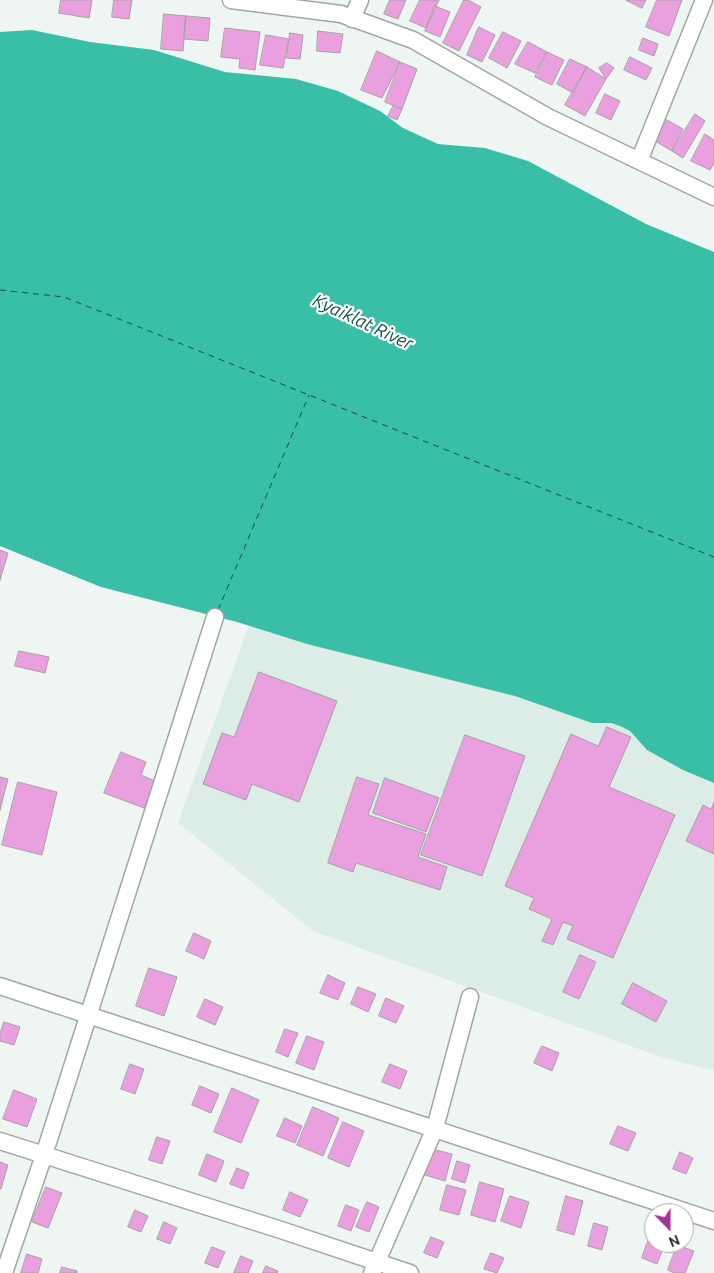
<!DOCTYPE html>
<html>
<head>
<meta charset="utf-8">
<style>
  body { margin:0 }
  #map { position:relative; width:714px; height:1273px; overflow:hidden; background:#eef5f3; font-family:Ubuntu,sans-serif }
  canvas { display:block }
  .north { position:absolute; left:644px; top:1203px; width:50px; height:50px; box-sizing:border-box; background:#fff; border:1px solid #a9abaa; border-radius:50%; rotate:158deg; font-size:14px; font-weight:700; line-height:20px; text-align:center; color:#292c2b }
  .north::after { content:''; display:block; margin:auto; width:18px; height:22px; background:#a13596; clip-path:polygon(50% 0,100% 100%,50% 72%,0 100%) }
</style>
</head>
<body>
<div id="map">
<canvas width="714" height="1273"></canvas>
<div class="north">N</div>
</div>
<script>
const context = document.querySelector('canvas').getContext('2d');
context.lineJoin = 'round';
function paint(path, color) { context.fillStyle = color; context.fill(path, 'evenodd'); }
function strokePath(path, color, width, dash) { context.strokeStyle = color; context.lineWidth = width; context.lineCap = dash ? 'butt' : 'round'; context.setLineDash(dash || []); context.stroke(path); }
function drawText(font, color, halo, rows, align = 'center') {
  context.font = font + ' Ubuntu,sans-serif'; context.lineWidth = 4.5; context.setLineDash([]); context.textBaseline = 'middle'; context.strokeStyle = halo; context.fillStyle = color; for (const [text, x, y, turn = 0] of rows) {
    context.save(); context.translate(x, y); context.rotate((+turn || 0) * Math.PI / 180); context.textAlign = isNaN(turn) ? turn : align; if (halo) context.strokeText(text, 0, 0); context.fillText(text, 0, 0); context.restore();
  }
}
const built = new Path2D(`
  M262,589L714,752V1071L658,1056L313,931L178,823Z`);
const water = new Path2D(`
  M32,30L90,42L154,50L225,72L296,79L338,91L380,111L403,128L438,144L485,148L528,161L646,224L714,252V783L683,770L647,750L630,731L620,726L611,723H592L515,696L307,644L237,622L101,587L0,546V32Z`);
const ferry = new Path2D(`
  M0,290L64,297L714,557
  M218,610L309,395`);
const building = new Path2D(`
  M61,0H92L89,18L59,13Z
  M114,0H132L129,19L112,17Z
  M390,0H406L398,19L384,14Z
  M420,0H439L426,28L410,21Z
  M464,0H468L481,7L459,51L443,43Z
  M626,0H646L642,8Z
  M657,0H682L669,36L646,27Z
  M435,6L450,12L440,37L425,31Z
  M164,14L186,16L183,51L161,49Z
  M186,16L210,18L208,41L184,39Z
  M479,27L495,35L482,62L467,55Z
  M225,28L260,32L255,70L239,68L240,59L221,57Z
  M318,31L343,34L340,53L317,51Z
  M503,32L521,41L507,68L489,58Z
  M290,33L303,35L300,59L287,58Z
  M266,35L289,39L283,68L260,65Z
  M643,38L658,44L654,56L639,50Z
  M528,42L547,52L535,73L515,64Z
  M377,51L400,62L382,98L361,90Z
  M547,52L564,60L552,85L535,77Z
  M630,57L652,68L646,80L624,70Z
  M570,59L587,67L573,93L557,84Z
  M400,62L417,69L402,109L385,102Z
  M607,63L614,68L606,79L599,68Z
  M587,67L606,79L585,116L565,105Z
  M605,94L620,101L611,120L596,113Z
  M394,105L402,109L397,120L388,116Z
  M695,114L705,121L683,158L672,151Z
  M667,120L683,129L672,151L655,141Z
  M705,134L714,140V163L710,170L691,161Z
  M0,550L8,553L0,580Z
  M19,651L49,657L45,673L15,666Z
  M259,672L337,701L299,802L252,784L246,800L203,784L222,733L234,737Z
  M607,727L631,737L609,787L675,815L613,958L567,939L573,926L563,922L553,945L542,941L552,919L529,909L534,898L505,886L571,734L598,746Z
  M465,735L525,756L482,876L421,855Z
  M121,752L146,762L141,775L155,781L144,808L104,793Z
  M0,777L8,779L0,810Z
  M357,777L379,784L368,815L426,834L418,857L447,867L440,890L356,863L353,872L328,863Z
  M385,778L439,798L426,832L373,813Z
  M18,782L57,792L42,855L2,845Z
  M714,802V854L686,841L703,805L711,809Z
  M194,933L211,941L204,959L186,951Z
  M580,955L596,962L579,999L563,992Z
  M149,968L177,977L164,1016L136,1006Z
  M328,975L345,983L338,1000L320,993Z
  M633,983L667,1001L656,1022L622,1004Z
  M358,987L376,994L368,1012L351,1004Z
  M386,998L404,1006L396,1023L379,1016Z
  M205,999L223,1007L215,1025L197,1017Z
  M4,1022L20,1027L14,1045L0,1041V1034Z
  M285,1029L298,1033L288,1057L276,1052Z
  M307,1036L324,1042L314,1070L296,1063Z
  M542,1046L559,1053L552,1071L534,1063Z
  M130,1064L144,1069L135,1094L121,1089Z
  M390,1064L407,1071L400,1089L382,1082Z
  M200,1086L219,1094L211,1113L192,1105Z
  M232,1088L259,1100L241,1143L214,1132Z
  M14,1090L37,1099L27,1127L3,1119Z
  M313,1107L339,1118L323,1156L297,1145Z
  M285,1118L302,1126L295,1143L277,1136Z
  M343,1122L364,1131L349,1167L328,1158Z
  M618,1126L636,1133L628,1151L610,1144Z
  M157,1137L170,1141L162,1164L149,1160Z
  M432,1149L452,1154L445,1181L425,1175Z
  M680,1152L693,1158L686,1174L673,1169Z
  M207,1154L224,1161L216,1182L199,1175Z
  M457,1161L470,1165L465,1183L452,1179Z
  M0,1162L8,1165L1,1189H0Z
  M237,1168L249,1173L243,1189L230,1184Z
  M480,1182L504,1189L495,1222L471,1215Z
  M447,1185L466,1190L459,1215L440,1210Z
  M46,1187L62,1193L48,1228L32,1222Z
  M290,1192L308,1200L300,1217L283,1210Z
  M510,1196L529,1202L521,1228L501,1221Z
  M566,1196L583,1201L574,1235L557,1230Z
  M367,1202L379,1207L369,1232L356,1227Z
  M346,1205L359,1210L351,1231L338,1226Z
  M135,1210L148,1216L141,1232L128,1227Z
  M164,1222L177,1228L170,1244L157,1239Z
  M594,1223L608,1227L602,1250L588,1246Z
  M651,1233L654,1234V1243H665L657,1264L642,1258Z
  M431,1237L444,1242L437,1258L424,1253Z
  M677,1245L694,1251L685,1273H674L668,1270Z
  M212,1247L225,1252L218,1268L205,1263Z
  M491,1253L504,1258L497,1273L484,1269Z
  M27,1254L42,1259L38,1273H21Z
  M241,1256L253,1261L248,1273H234Z
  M266,1266L278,1271L277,1273H263Z
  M62,1267L77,1271V1273H60Z`);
const street = new Path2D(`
  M231,0L341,14L413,40L548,117L714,197
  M352,19L360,0
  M639,161L704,0
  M0,986L714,1221
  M0,1141L281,1230L410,1273
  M4,1273L44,1155L215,617
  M372,1273L435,1128L470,997`);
const waterNames = [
  ["Kyaiklat River",363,322,25]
];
paint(built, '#dcede8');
paint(water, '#3abfa7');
strokePath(ferry, '#194f45', 1, [6, 5]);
paint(building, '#eaa0de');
strokePath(building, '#a6a1a5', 1);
strokePath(street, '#a0a7a5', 19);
strokePath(street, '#fff', 16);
drawText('italic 18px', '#194f45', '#fff', waterNames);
</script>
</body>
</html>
